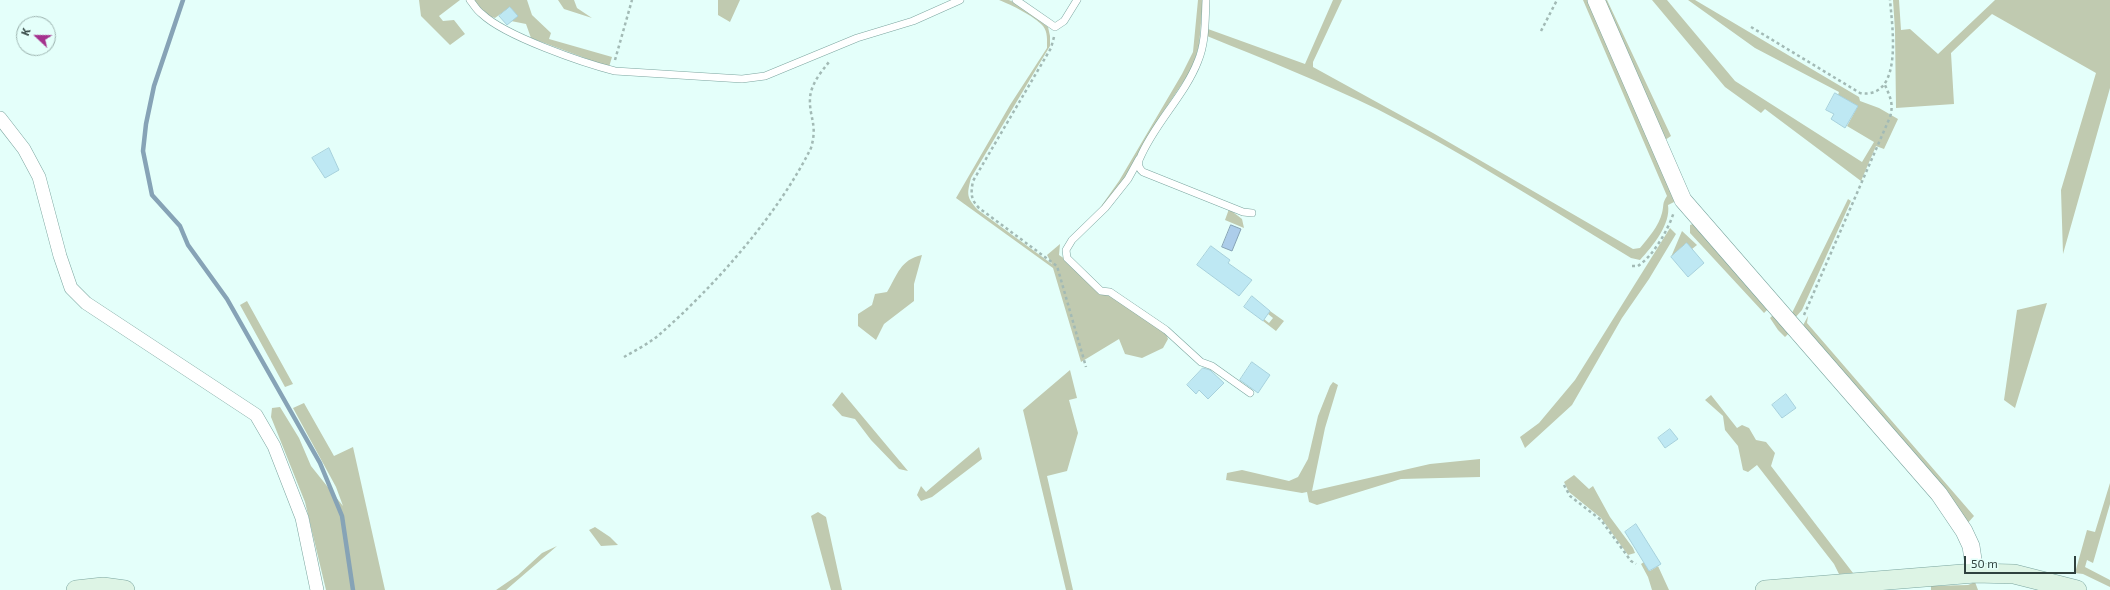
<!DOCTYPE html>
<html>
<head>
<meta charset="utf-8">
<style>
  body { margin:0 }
  #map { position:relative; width:2110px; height:590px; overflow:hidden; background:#e4fffa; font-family:"Exo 2",sans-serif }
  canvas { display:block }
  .north { position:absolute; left:16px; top:16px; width:40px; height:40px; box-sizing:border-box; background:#e4fffa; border:1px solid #9cb3af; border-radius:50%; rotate:292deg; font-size:11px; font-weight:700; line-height:16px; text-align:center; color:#2f413e }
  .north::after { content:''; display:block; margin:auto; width:14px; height:18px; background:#a4328e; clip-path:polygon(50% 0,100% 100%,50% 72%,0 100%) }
  .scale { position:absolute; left:1964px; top:556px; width:112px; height:18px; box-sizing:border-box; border:2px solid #2f413e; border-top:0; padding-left:5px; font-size:12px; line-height:14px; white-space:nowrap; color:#2f413e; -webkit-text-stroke:3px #e4fffa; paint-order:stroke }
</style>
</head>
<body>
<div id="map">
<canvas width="2110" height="590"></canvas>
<div class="north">K</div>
<div class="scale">50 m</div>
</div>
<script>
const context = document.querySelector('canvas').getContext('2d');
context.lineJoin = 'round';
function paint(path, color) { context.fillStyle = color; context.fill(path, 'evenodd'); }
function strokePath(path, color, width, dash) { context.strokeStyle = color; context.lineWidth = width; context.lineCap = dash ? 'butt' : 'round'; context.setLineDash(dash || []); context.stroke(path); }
const green = new Path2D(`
  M419,0H460L439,16L443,21L454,20L465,34L450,45L421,16Z
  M474,0H527L532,15L551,33L549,39L612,57L609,67L531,38L526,24L511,21L517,16L510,7L495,18L486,15Z
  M558,0H574L577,8L592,18L564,9Z
  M718,0H740L730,22L718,15Z
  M999,0H1009L1018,4L1048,27L1050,36V46L971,178C967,194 966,197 978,210L1052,264L1047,255L1060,244L1059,255L1068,261L1101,295L1109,293L1165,331L1168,339L1163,348L1142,358L1125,354L1119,339L1081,362L1053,268L956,198L1010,105L1047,48C1047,41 1048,32 1043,26C1034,16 1012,5 999,0Z
  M1198,0H1203L1199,46L1192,69L1159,118L1126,179L1097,212L1119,181L1182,74L1193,52Z
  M1333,0H1342L1313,62V67L1433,133L1633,249L1640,248C1648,238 1659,226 1662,213C1664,206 1662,203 1667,196L1583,0H1591L1678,200L1668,205C1671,224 1653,246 1640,260L1631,258C1547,207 1464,153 1377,109C1321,82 1264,59 1207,36L1208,29L1305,64Z
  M1600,0H1607L1671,136L1662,142Z
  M1652,0H1667L1735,81L1862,162L1874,142L1847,126L1858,106L1838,95L1839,92L1755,48L1688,0H1695L1859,97L1860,101L1879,108L1898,119L1884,149L1876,146L1861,181L1765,109L1761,113L1725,87Z
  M1893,0H1899L1901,30L1910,29L1938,54L1995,0H2110V88L2063,254L2061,190L2096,73L1992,14L1951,53L1954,104L1896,108L1895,30Z
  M1848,199L1851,201L1802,310L1794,319L1791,315Z
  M1229,209L1242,219L1244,228L1225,220Z
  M1696,223L1769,308L1764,313L1690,233V225Z
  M1670,228L1676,234L1649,279L1622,318L1572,405L1525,448L1520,437L1539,423L1575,380Z
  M1682,231L1697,245L1692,249L1686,243L1671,257Z
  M922,255L914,284V301L884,324L876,340L858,326V314L872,305L875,294L887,292C898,274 900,260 922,255Z
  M247,301L293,384L285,387L240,305Z
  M2047,303L2015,408L2004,400L2017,310Z
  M1270,311L1284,321L1276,331L1263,321L1264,319L1269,323L1273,318L1268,314Z
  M1775,313L1790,332L1785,337L1778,330L1770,318Z
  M1808,316L1807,323L1974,516L1966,525L1801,329Z
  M1070,370L1077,398L1069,400L1078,433L1067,471L1047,476L1073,590H1066L1023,410Z
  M1333,382L1338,385L1325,428L1312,491L1430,464L1480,459V477L1401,479L1317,505L1309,502L1307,492L1302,493L1226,480L1227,473L1242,470L1289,481L1298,477L1308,459L1318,416L1330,386Z
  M842,392L908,471L899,469L871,440L855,419L842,416L832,405Z
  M1711,395L1737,428L1742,425L1749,428L1756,440L1766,442L1775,453L1771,466L1853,573L1839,574L1834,564L1757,465L1748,472L1743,470L1738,446L1725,430L1723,416L1705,400Z
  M304,403L334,456L353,447L385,590H326L305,502L271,417L272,408L280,407L299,438L311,466L343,506L336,487L293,408Z
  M979,447L982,459L932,497L921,501L917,495L921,486L926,492Z
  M1574,475L1589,489L1593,486L1610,517L1633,548L1635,553L1628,555L1601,518L1569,492L1564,482Z
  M2110,483V504L2093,563L2087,560L2085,567L2110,580V587L2083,574L2075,573L2087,530L2095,532Z
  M818,512L826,517L842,590H831L811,516Z
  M595,527L610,537L618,545L601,546L589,530Z
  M557,546L506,590H496L518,575L542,553Z
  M1644,562L1650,571L1658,566L1669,590H1652L1648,577L1641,564Z
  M1975,582L1978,590H1931V586L1968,585Z`);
const water = new Path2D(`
  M1231,225L1241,229L1232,251L1222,247Z`);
const stream = new Path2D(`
  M183,0L154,86L146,124L143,151L152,195L180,226L188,245L227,299L320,463L342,516L353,590`);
const building = new Path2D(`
  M510,7L518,16L507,25L499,16Z
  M1835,93L1858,106L1845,128L1831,119L1834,114L1826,110Z
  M329,148L339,170L325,178L312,158Z
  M1687,243L1704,263L1688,277L1671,257Z
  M1211,246L1230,260L1228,263L1252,280L1239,296L1197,265Z
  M1252,296L1270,311L1263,321L1244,307Z
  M1252,362L1270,375L1258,393L1240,380Z
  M1203,368L1210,370L1224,383L1208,399L1199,390L1196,394L1187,385Z
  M1786,394L1796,408L1782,418L1772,405Z
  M1670,429L1678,439L1665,448L1658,438Z
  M1636,524L1661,564L1649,571L1625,532Z`);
const path = new Path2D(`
  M1751,27L1860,93C1904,100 1892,26 1890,0
  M1541,31L1557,0
  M1054,37L1051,48L973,181C971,192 970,199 979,208L1057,266L1086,367
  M615,60L632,0
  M1632,266H1638C1654,255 1668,230 1674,212
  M1804,315L1890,117C1894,104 1890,96 1884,83
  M624,357C636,350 650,343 660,334C715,286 779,213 811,148C818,124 809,118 810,98C811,84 821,72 829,62
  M1564,485L1570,496L1601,520L1631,561L1636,564`);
const service = new Path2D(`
  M470,0C474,5 477,11 482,14C505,36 583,63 615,71L742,79L765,76L857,38L913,21L960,0
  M1016,0L1055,27L1064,21L1077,0
  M1206,0C1205,20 1206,42 1198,61C1185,95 1154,124 1140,158C1137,163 1139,169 1143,172L1243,212L1252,213
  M1139,159L1128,179L1105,208L1072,240L1066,250L1067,258L1101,291L1110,292L1166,330L1201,362L1212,366L1250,393`);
const minor = new Path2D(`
  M0,118L24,149L39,177L60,256L71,288L86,303L256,415L274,446L302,518L317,590`);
const tertiary = new Path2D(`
  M1596,0L1683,200L1939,494L1964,531L1971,546L1975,573`);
const secondary = new Path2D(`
  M76,590L103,587L125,590
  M1765,590L1975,573L2014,574L2077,590`);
paint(green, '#c0cab0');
paint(water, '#accdea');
strokePath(water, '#86a3b6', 1);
strokePath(stream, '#86a3b6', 4.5);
paint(building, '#bee8f3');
strokePath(building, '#a7d1dc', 1);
strokePath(service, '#7ba59f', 8);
strokePath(minor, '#7ba59f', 14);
strokePath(tertiary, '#7ba59f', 18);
strokePath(secondary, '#7ba59f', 20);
strokePath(path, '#a2bab5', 2.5, [3, 3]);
strokePath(service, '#fff', 7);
strokePath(minor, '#fff', 13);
strokePath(tertiary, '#fff', 17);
strokePath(secondary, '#ddf4e5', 19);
</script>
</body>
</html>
